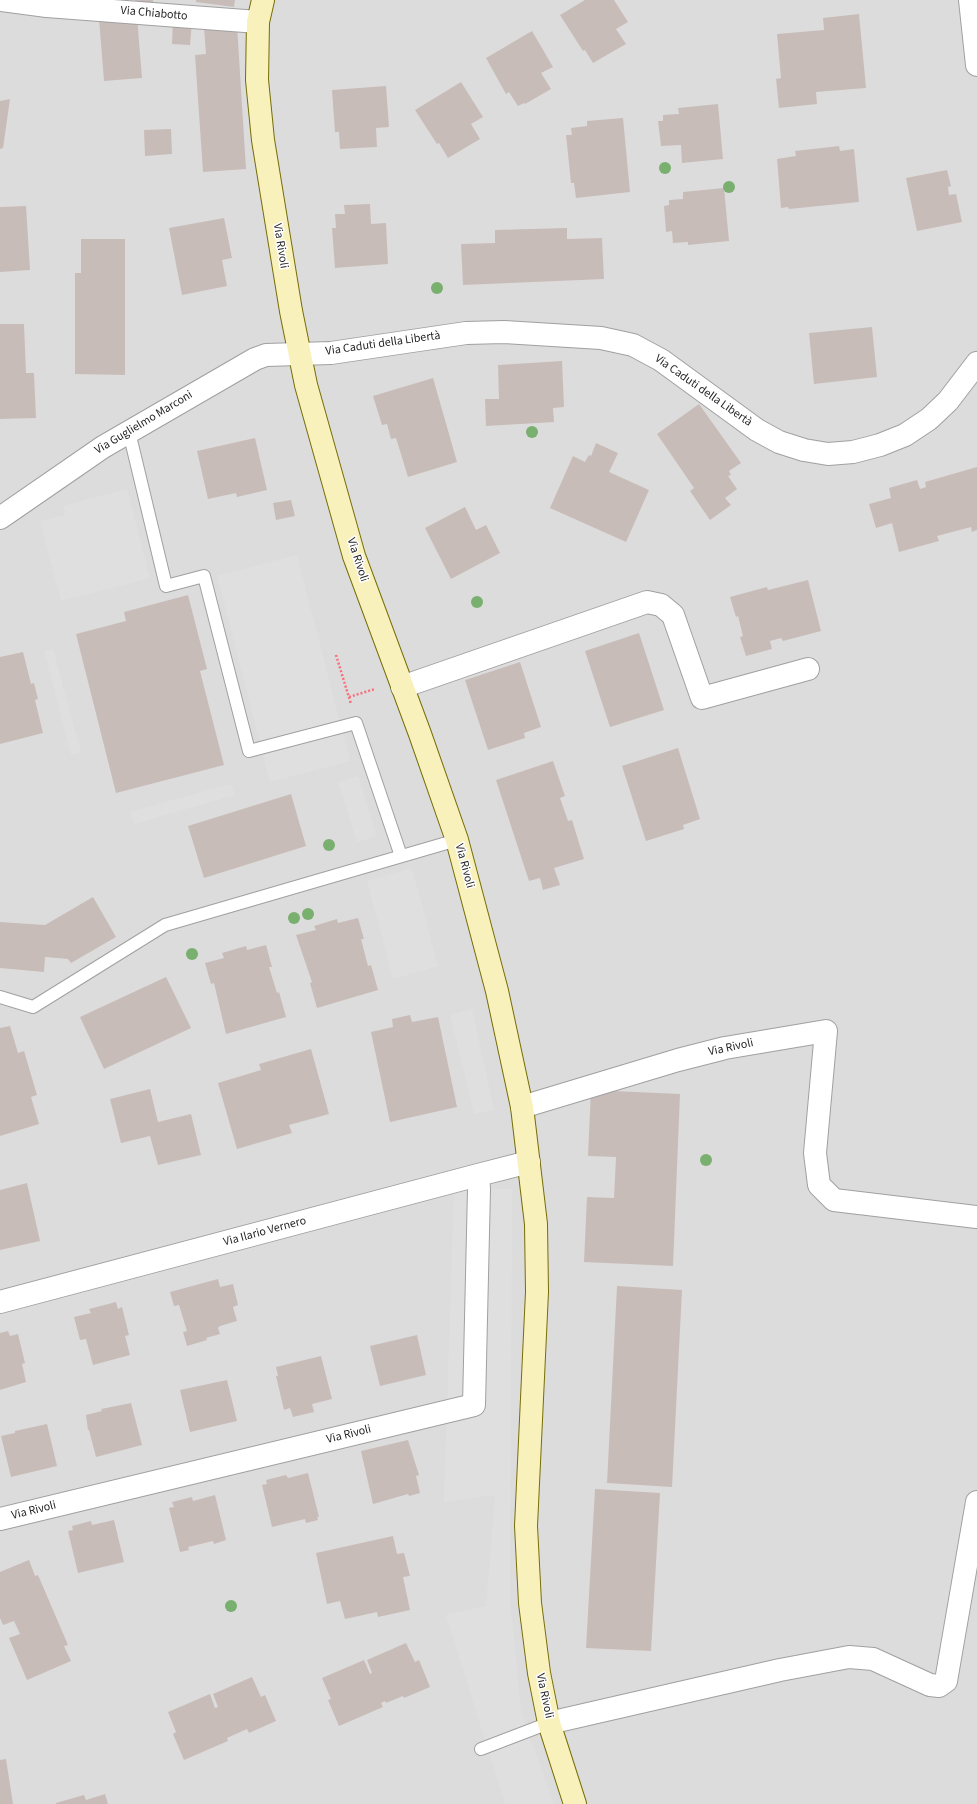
<!DOCTYPE html>
<html>
<head>
<meta charset="utf-8">
<style>
  body { margin:0 }
  canvas { display:block; background:#f0ebe6 }
</style>
</head>
<body>
<canvas width="977" height="1804"></canvas>
<script>
const context = document.querySelector('canvas').getContext('2d');
context.lineJoin = 'round';
function paint(path, color) { context.fillStyle = color; context.fill(path, 'evenodd'); }
function strokePath(path, color, width, dash) { context.strokeStyle = color; context.lineWidth = width; context.lineCap = dash ? 'butt' : 'round'; context.setLineDash(dash || []); context.stroke(path); }
function drawText(font, color, halo, rows, align = 'center') {
  context.font = font + ' "Source Sans 3",sans-serif'; context.lineWidth = 3; context.setLineDash([]); context.textBaseline = 'middle'; context.strokeStyle = halo; context.fillStyle = color; for (const [text, x, y, turn = 0] of rows) {
    context.save(); context.translate(x, y); context.rotate((+turn || 0) * Math.PI / 180); context.textAlign = isNaN(turn) ? turn : align; if (halo) context.strokeText(text, 0, 0); context.fillText(text, 0, 0); context.restore();
  }
}
const residential = new Path2D(`
  M0,0H977V1804H0Z`);
const parking = new Path2D(`
  M127,489L150,578L61,601L40,521L65,515L63,506Z
  M297,555L350,761L270,782L217,576Z
  M53,649L81,752L71,755L44,651Z
  M358,776L377,836L357,842L338,782Z
  M231,784L235,795L134,824L130,812Z
  M412,868L438,966L393,979L367,881Z
  M472,1009L494,1110L474,1114L450,1015Z
  M454,1189H512L510,1600L521,1711L554,1804H505L446,1615L486,1606L495,1495L444,1502Z`);
const building = new Path2D(`
  M135,0H153V4L135,2Z
  M196,0H235L234,7L196,2Z
  M585,0H614L628,22L616,29L626,44L593,63L585,50L583,51L560,15Z
  M859,14L866,88L816,92L817,104L779,108L776,79L781,78L777,34L824,30L823,18Z
  M137,17L142,78L104,81L99,19Z
  M173,19L192,21L190,45L172,44Z
  M237,25L246,169L203,172L195,55L206,54L204,27Z
  M532,31L553,67L541,73L551,89L525,104L524,103L518,106L509,92L506,94L486,58Z
  M461,82L483,117L471,124L480,139L448,158L439,143L437,144L415,110Z
  M386,86L389,127L376,128L377,147L340,149L339,132H335L332,90Z
  M10,99L3,148L0,149V101Z
  M718,104L723,159L682,163L681,145L661,146L658,121H663V115L679,114L678,108Z
  M623,118L630,192L576,198L574,183H571L566,135H572L571,128L587,126V121Z
  M171,129L172,154L145,156L144,130Z
  M839,146L840,151L854,149L859,202L789,209L788,207L781,208L777,159L796,156L795,151Z
  M947,170L951,186L948,187L949,195L956,194L962,222L917,231L906,178Z
  M724,188L729,241L688,245V242L673,243L672,231L666,232L664,206L669,205V200L683,199V192Z
  M370,204L371,224L386,223L388,264L335,268L332,228H336L335,214H345L344,205Z
  M26,206L30,270L0,272V207Z
  M224,218L232,258L222,260L227,286L182,295L169,228Z
  M567,228V239L602,238L604,279L463,285L461,244L495,243V230Z
  M81,239H125V375L75,374V273H81Z
  M0,324H24L26,373H34L36,418L0,419Z
  M872,327L877,377L814,384L809,333Z
  M562,361L564,407L553,408L554,422L486,426L485,399H499L498,365Z
  M433,378L457,462L408,477L396,438L391,439L387,424L382,425L373,396Z
  M699,404L741,463L729,471L731,475L728,476L737,489L725,498L731,505L710,520L690,491L694,488L657,434Z
  M255,438L267,490L237,497L236,493L208,499L197,451Z
  M596,443L618,453L609,472L649,490L626,542L550,508L573,456L585,462L589,455L591,456Z
  M977,467V530L972,532L971,527L937,536L939,541L899,552L892,523L876,528L869,504L891,498L889,488L917,480L920,489L926,487L925,482Z
  M291,500L295,516L276,520L273,503Z
  M465,507L476,530L486,525L500,553L451,579L425,528Z
  M808,580L821,631L783,641L781,638L770,641L772,649L746,656L740,637L743,636L738,616L736,617L730,597L767,587L768,590Z
  M188,595L207,669L200,671L224,765L116,793L76,634L126,621L124,612Z
  M639,633L664,710L610,727L585,651Z
  M23,652L31,684L34,683L38,699L35,700L43,733L0,744V657Z
  M520,662L541,727L524,733L525,738L488,750L465,680Z
  M678,748L700,819L683,825L684,829L646,841L622,766Z
  M553,761L565,796L560,798L568,821L572,820L584,859L554,868L560,885L543,890L540,878L529,881L496,780Z
  M291,794L306,846L204,878L188,826Z
  M93,897L116,937L71,963L68,959L45,957L44,972L0,968V922L45,925Z
  M358,918L364,939H361L368,966L371,965L378,990L317,1008L310,983L312,982L296,935L316,930L314,926L337,919L338,923Z
  M266,945L272,967H269L277,993L279,992L286,1017L226,1034L214,983L211,984L205,963L224,958L222,953L246,946L247,950Z
  M166,977L191,1028L104,1069L80,1017Z
  M410,1015L412,1022L438,1017L457,1107L390,1122L371,1032L393,1027L392,1019Z
  M10,1026L18,1053L24,1051L37,1095L31,1097L39,1124L0,1136V1028Z
  M311,1049L329,1114L289,1125L292,1133L237,1149L218,1083L261,1070L259,1064Z
  M150,1089L158,1122L191,1114L201,1155L158,1165L150,1136L121,1143L110,1099Z
  M591,1090L680,1094L673,1266L584,1262L587,1197L614,1198L616,1157L588,1156Z
  M27,1183L40,1241L0,1250V1190Z
  M218,1279L220,1287L233,1284L238,1305L233,1307L237,1321L220,1326L218,1328L220,1334L206,1338L207,1340L187,1346L183,1332L187,1331L179,1305L174,1306L170,1292Z
  M617,1286L682,1290L672,1487L607,1483Z
  M116,1302L118,1309L122,1307L129,1335L125,1336L130,1355L93,1365L86,1339L80,1340L74,1317L91,1313L89,1309Z
  M8,1331L10,1336L18,1334L25,1363L22,1364L26,1382L0,1390V1333Z
  M417,1335L426,1375L380,1386L370,1346Z
  M321,1356L332,1399L312,1404L314,1412L293,1417L290,1408L284,1410L276,1376H278L276,1367Z
  M227,1380L237,1421L190,1432L180,1390Z
  M131,1403L142,1445L96,1457L89,1430H88L86,1415L102,1411L101,1409Z
  M47,1424L57,1466L11,1477L1,1436L15,1433V1431Z
  M408,1440L419,1475L416,1476L420,1493L409,1496L408,1494L373,1504L361,1451Z
  M308,1473L319,1517H317L318,1520L306,1523L305,1519L272,1527L262,1485L267,1484L266,1480L286,1475L288,1478Z
  M595,1489L660,1493L651,1651L586,1648Z
  M215,1495L226,1540L214,1544L213,1541L188,1547L189,1550L180,1552L169,1508L174,1507L172,1502L192,1497L193,1501Z
  M114,1520L124,1562L78,1573L68,1531L73,1530L72,1526L91,1521L92,1525Z
  M393,1536L397,1554L404,1553L410,1576L403,1577L410,1610L378,1617L377,1612L345,1619L340,1601L327,1604L316,1553Z
  M29,1560L35,1576L38,1575L68,1645L64,1646L71,1661L27,1680L9,1638L20,1634L14,1621L3,1625L0,1618V1572Z
  M406,1643L415,1662L419,1660L430,1687L404,1698L403,1696L386,1703L385,1701L381,1703L383,1707L339,1726L328,1700L331,1699L322,1678L364,1660L370,1674L372,1673L367,1660Z
  M252,1677L261,1697L265,1695L276,1721L249,1733L247,1729L227,1738L228,1741L184,1760L173,1734L176,1732L168,1712L210,1694L215,1708L218,1707L213,1694Z
  M6,1759L13,1804H0V1760Z
  M105,1794L108,1804H56V1803L84,1795L86,1800Z`);
const path = new Path2D(`
  M336,655L351,704
  M349,697L375,689`);
const lane = new Path2D(`
  M129,432L166,586L204,576L249,751L356,723L401,856
  M0,997L33,1007L165,925L457,840
  M481,1749L549,1723`);
const street = new Path2D(`
  M2,0L47,6L258,22
  M970,0L977,65
  M0,518L103,447L255,359L266,355L331,353L466,333L504,332L601,338L633,345L661,360L757,430L779,442L804,450L828,454L853,452L880,445L905,435L929,419L948,401L977,363
  M402,687L647,602L661,605L673,615L702,698L808,669
  M522,1107L678,1060L725,1048L826,1031L815,1153L819,1185L834,1200L977,1217
  M0,1302L478,1175L529,1162
  M0,1519L474,1405L479,1189L478,1175
  M549,1723L780,1670L849,1657L873,1659L930,1685L939,1686L946,1681L977,1502`);
const secondary = new Path2D(`
  M263,0L258,22L257,80L263,140L291,311L306,385L354,556L420,734L457,840L497,991L522,1107L536,1224L537,1292L526,1526L530,1603L539,1673L549,1723L575,1804`);
const trees = [
  [665,168],
  [729,187],
  [437,288],
  [532,432],
  [477,602],
  [329,845],
  [308,914],
  [294,918],
  [192,954],
  [706,1160],
  [231,1606]
];
const streetNames = [
  ["Via Chiabotto",154,14,5],
  ["Via Rivoli",280,246,81],
  ["Via Caduti della Libertà",383,344,-8],
  ["Via Caduti della Libertà",703,391,35],
  ["Via Guglielmo Marconi",144,423,-31],
  ["Via Rivoli",357,560,72],
  ["Via Rivoli",464,866,75],
  ["Via Rivoli",731,1048,-12],
  ["Via Ilario Vernero",265,1232,-15],
  ["Via Rivoli",349,1435,-14],
  ["Via Rivoli",34,1511,-14],
  ["Via Rivoli",544,1696,78]
];
paint(residential, '#dddcdc');
paint(parking, '#dfdfdf');
paint(building, '#c8bcb9');
strokePath(lane, '#a0a0a0', 14);
strokePath(street, '#a0a0a0', 24);
strokePath(secondary, '#766e06', 24);
strokePath(path, '#f86f7a', 2.5, [2, 2]);
strokePath(lane, '#fff', 12);
strokePath(street, '#fff', 22);
strokePath(secondary, '#f9f1bb', 22);
context.fillStyle = '#79af6f';
for (const [x, y] of trees) { context.beginPath(); context.arc(x, y, 6, 0, 2 * Math.PI); context.fill(); }
drawText('12px', '#1f1f1f', '#fff', streetNames);
</script>
</body>
</html>
